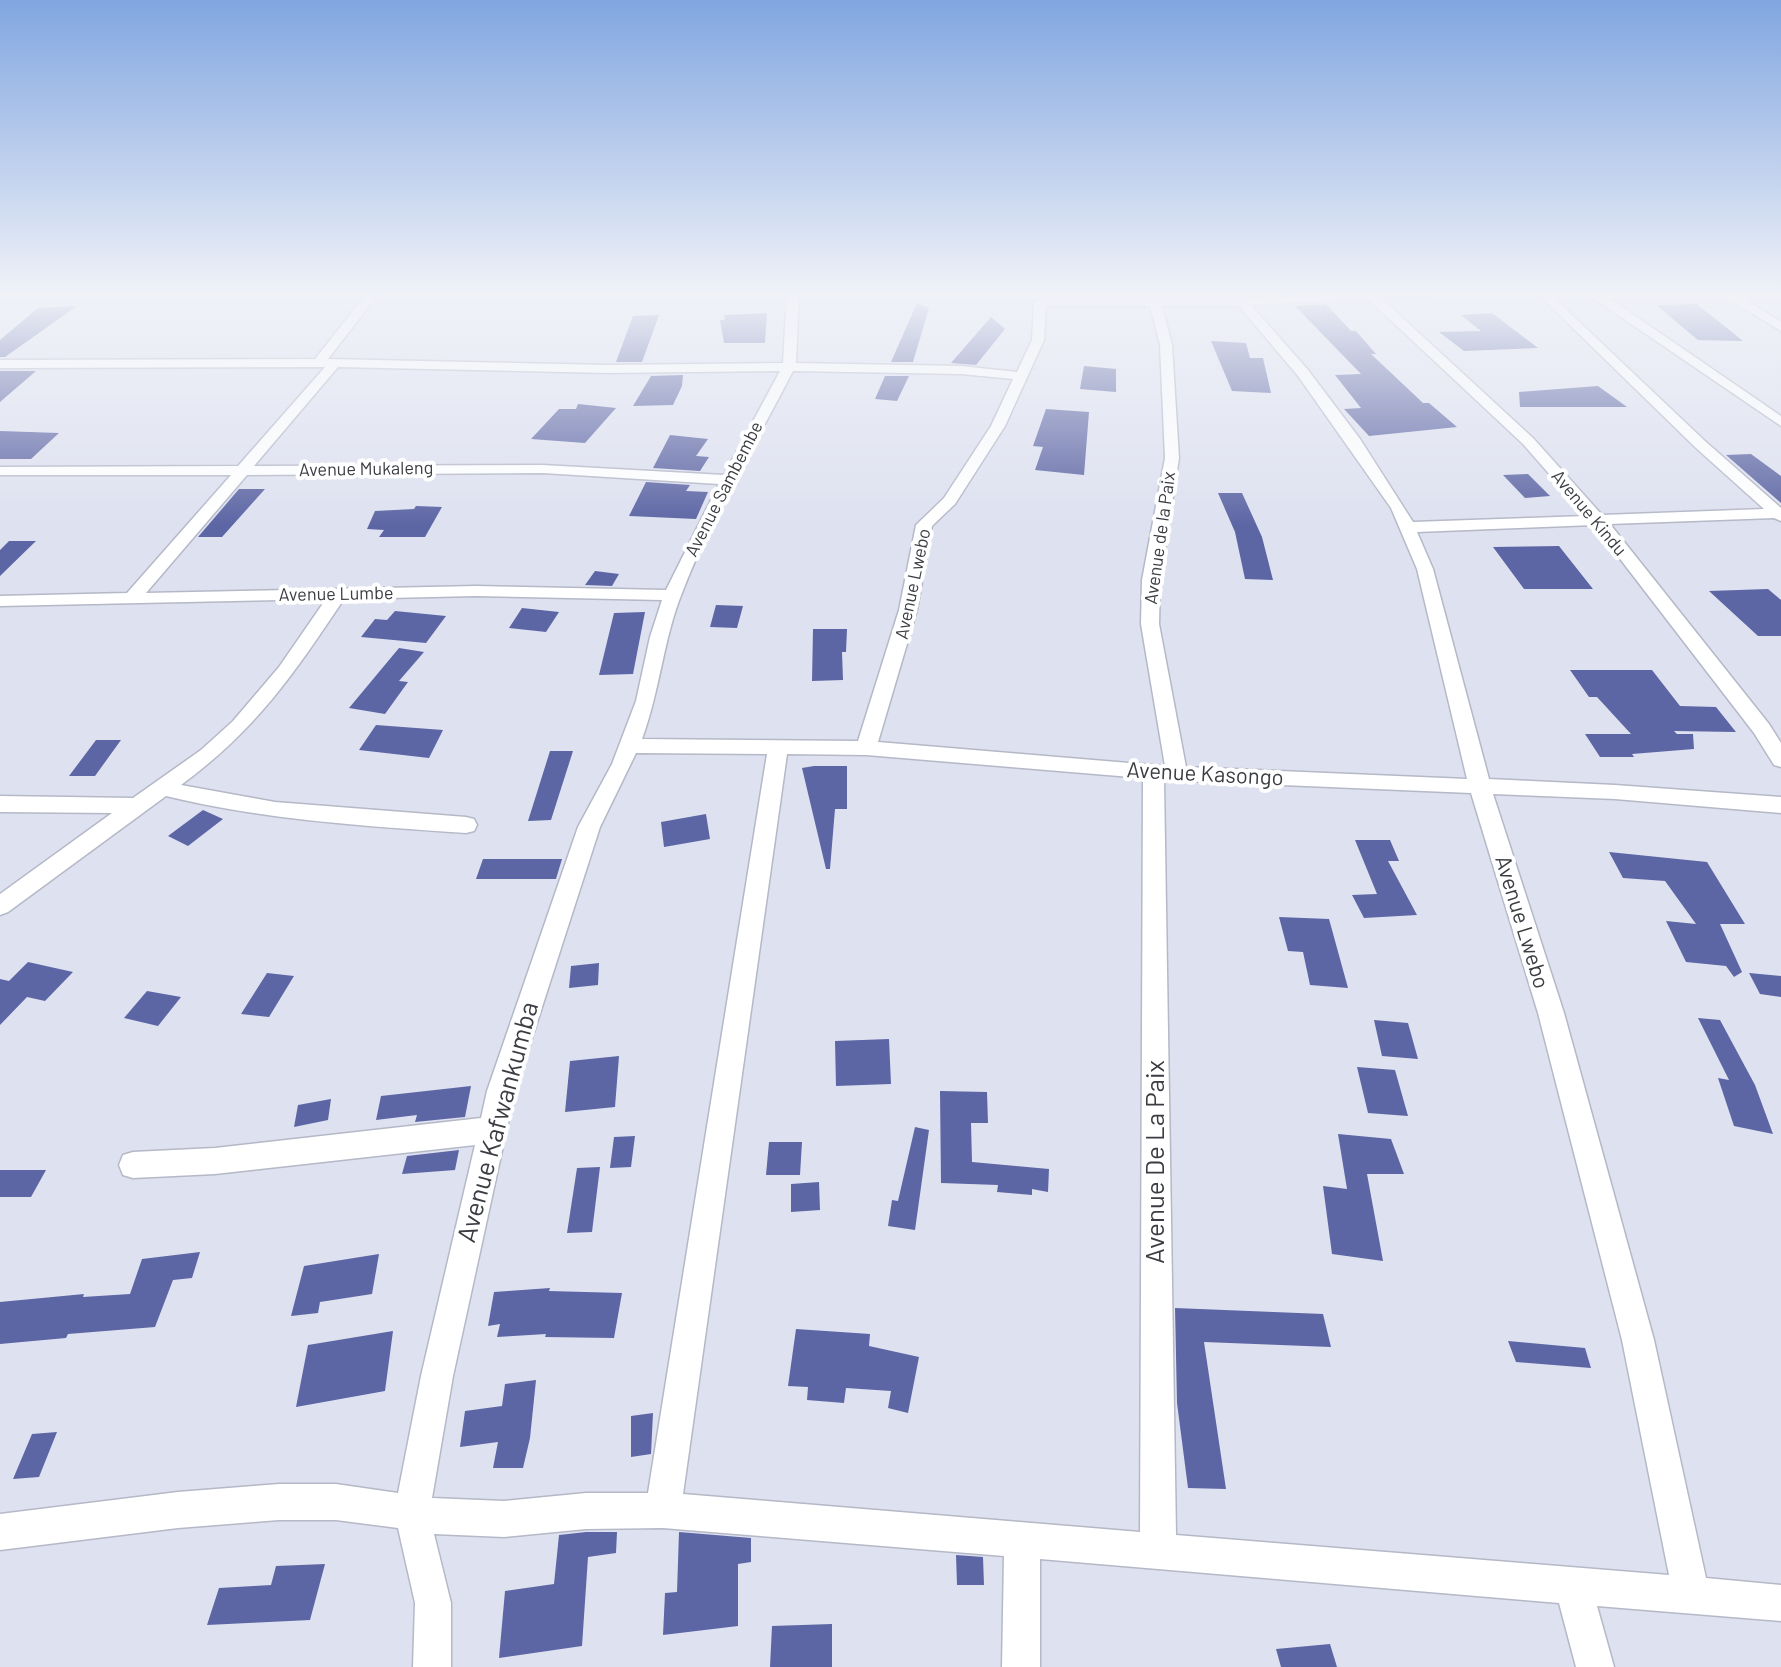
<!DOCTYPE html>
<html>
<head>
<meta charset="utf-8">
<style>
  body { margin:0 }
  canvas { display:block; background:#dee1f0 }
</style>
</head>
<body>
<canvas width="1781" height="1667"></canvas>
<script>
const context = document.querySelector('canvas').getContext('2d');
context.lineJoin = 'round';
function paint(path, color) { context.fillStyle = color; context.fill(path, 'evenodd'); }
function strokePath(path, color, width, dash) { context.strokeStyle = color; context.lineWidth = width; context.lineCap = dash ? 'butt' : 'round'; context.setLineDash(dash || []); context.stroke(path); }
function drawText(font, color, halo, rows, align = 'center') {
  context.font = font + ' Barlow,sans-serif'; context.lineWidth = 8; context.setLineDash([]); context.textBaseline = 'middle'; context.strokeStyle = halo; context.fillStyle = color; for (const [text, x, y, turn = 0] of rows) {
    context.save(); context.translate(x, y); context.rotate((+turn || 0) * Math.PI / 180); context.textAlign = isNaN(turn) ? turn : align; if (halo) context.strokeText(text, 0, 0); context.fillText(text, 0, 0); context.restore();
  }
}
const building = new Path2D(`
  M917,303L929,308L913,362H891Z
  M1326,304L1351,331H1356L1376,354H1371L1423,403H1429L1457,427L1369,436L1344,409L1361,408L1335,375L1361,374L1295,306Z
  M1697,304L1743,341L1698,340L1656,305Z
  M77,306L5,357H0V340L38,308Z
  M767,313L765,343H724L720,320H725L724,315Z
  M1492,313L1538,348L1464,351L1439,332L1481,331L1461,315Z
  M659,315L642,362H616L633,316Z
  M991,317L1005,329L976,365L951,363Z
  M1211,341L1246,343L1250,358H1263L1271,393L1232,391Z
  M1084,366L1116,369V392L1080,389Z
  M0,371H36L0,402Z
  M683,375L682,386L673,405L633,406L651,376Z
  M885,376H909L897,401L875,399Z
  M1598,386L1627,407H1520L1519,392Z
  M578,404L616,408L585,443L531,439L559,409H576Z
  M1046,409L1089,412L1084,475L1035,470L1043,447L1033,446Z
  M0,431L59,433L31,459H0Z
  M670,435L708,439L696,456L709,457L700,471L653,468Z
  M1751,454L1781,476V503L1726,455Z
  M1528,474L1550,496L1525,498L1503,475Z
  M646,482L690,485L686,491L708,492L696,519L629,516Z
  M239,489H265L222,537H198Z
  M1218,493H1242L1262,537L1273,580L1245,579L1235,532Z
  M416,506L442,507L425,537H379L384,530L367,529L375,511L414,509Z
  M9,541H36L0,576V550Z
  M1559,546L1593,589H1524L1493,547Z
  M595,571L619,574L612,586L585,585Z
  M1768,589L1781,600V636H1758L1709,591Z
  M716,605L743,606L737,628L710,627Z
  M522,608L559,612L546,632L509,628Z
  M395,611L446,616L426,643L361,637L375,619L387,620Z
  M645,612L633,674L599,675L614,613Z
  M813,629H847L846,652H842L843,680L812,681Z
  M399,648L424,652L399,681L408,682L385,714L349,708Z
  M1570,670H1652L1680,706L1716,707L1736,732L1674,731L1677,734H1693L1694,749L1632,754L1634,757H1600L1585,734H1631L1597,697H1589Z
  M376,725L443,730L429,758L359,750Z
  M96,740H121L95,776H69Z
  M550,751H573L551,820L528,821Z
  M814,766H847V809H835L830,869H826L802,768Z
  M203,810L223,819L188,846L168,836Z
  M706,814L710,839L664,847L661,822Z
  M1355,840H1390L1399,861H1388L1417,915L1364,918L1352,895L1377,894Z
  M1609,852L1707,862L1745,924H1720L1742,972L1734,977L1726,966L1686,962L1666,921L1696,924L1665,881L1623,878Z
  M483,859H562L556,879H476Z
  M1279,917L1329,919L1348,988L1310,985L1303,952L1288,951Z
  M28,962L73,972L45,1001L27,997L0,1025V979L9,981Z
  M599,963L598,985L569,988L571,966Z
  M267,973L294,976L269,1017L241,1014Z
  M1749,973L1781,976V997L1760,994Z
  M147,991L181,997L158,1026L124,1018Z
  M1698,1018L1720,1020L1755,1085L1773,1134L1734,1126L1718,1078L1729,1080Z
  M1374,1020L1408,1023L1418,1059L1382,1056Z
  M889,1039L891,1084L836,1086L835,1041Z
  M619,1056L615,1107L565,1112L570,1061Z
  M1357,1067L1395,1070L1408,1116L1368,1113Z
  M471,1086L465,1117L415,1122L417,1115L376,1120L381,1096Z
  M940,1091L987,1092L988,1123H971L972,1162L1049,1169L1048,1192L1032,1189V1195L997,1192L998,1185L941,1183Z
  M331,1099L328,1120L294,1127L298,1105Z
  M915,1127L929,1130L915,1230L888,1226L892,1200L898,1201Z
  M1338,1134L1391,1139L1404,1174H1367L1383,1261L1332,1254L1323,1186L1347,1189Z
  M635,1136L631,1167L610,1168L614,1137Z
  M769,1142H802L800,1175H766Z
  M459,1150L455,1170L402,1174L407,1156Z
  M600,1167L592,1232L567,1233L577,1168Z
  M0,1170H46L31,1197H0Z
  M819,1182L820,1210L791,1212V1184Z
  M200,1252L192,1278L173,1280L155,1327L68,1334L66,1338L0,1344V1302L84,1294L83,1297L130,1294L142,1259Z
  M379,1254L372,1294L320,1302L318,1313L291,1316L304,1266Z
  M550,1288L549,1291L622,1293L614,1338L545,1337L546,1334L497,1337L500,1324L488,1326L494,1292Z
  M1175,1308L1323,1314L1331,1347L1204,1342L1226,1489L1188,1488L1177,1403Z
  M796,1329L870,1334L869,1346L919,1357L908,1413L888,1408L891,1391L846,1388L844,1403L807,1400L808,1387L788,1386Z
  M393,1331L385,1391L296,1407L308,1345Z
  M1508,1341L1585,1348L1591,1368L1516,1362Z
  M536,1380L530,1438L523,1468H493L498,1442L460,1447L465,1411L502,1406L505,1384Z
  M653,1413L651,1454L631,1457V1416Z
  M57,1432L39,1477L13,1479L32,1434Z
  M586,1532H617L616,1553L588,1557L582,1646L499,1658L505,1591L554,1584L559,1535Z
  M679,1532L751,1538V1562L738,1564V1626L663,1635L665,1593L677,1592Z
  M956,1555L983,1557L984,1585H957Z
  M325,1564L310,1620L207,1625L219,1588L271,1585L276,1566Z
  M832,1624V1667H770L772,1626Z
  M1330,1644L1337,1667H1281L1276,1649Z`);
const street = new Path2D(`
  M368,292H380L328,359L608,365L783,363L787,292H799L796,363L961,366L1017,372L1032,340L1034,303L1040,299H1242L1361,292H1442L1436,295L1381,298L1533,438L1602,515L1764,509L1696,448L1541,297L1536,296V292L1781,294V300H1746L1781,322V331L1730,300L1609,298L1781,416V426L1593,298H1554L1706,442L1781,508V521L1774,518L1610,524L1769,724L1781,743V767L1774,765L1754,733L1594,525L1417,532L1433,569L1489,779L1615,785L1781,797V813L1615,799L1493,794L1564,1013L1654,1340L1706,1578L1781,1585V1621L1597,1606L1614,1667H1576L1559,1603L1040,1559V1667H1002L1004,1556L663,1528L586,1529L504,1537L434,1534L451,1603V1667H413L415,1603L398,1528L336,1520H279L178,1528L0,1550V1514L178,1492L279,1484H336L398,1493L421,1376L475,1145L215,1174L133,1178L123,1175L119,1165L123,1155L133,1152L215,1148L481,1118L487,1091L578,827L612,764L636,701L650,637L662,600L476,596L344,599C293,675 256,730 181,785L275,802L466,817L474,819L477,825L474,831L466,833C365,826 265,820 166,796L8,912L0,915V894L112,813L0,812V796L133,798L201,750L233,721L279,667L326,599L0,606V596L127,593L231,475H0V467L238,466L325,367L0,368V360L315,359ZM1368,299L1523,444L1586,516L1413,522L1360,439L1308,370L1251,305ZM1046,306H1150L1160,345L1165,458L1142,580L1141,624L1165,766L878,742L917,610L932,526L955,504L1005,426L1044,340ZM1162,306H1239L1298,376L1391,508L1417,569L1467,779L1186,767L1159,624L1160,580L1179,458L1172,345ZM338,367L608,373L780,371L724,475L543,465L254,466ZM793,371L961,374L1013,379L991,426L944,498L916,525L899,610L858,741L642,739C660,691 663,640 682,593C712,515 755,445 793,371ZM543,473L719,484L666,590L476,586L146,593L247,475ZM636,753L767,754L648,1493H586L504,1501L432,1498L453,1376L515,1091L600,827ZM787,754L866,755L1143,778L1140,1532L683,1494ZM1164,780L1471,793L1538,1013L1622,1340L1669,1575L1176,1535Z`);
const farStreetnames = [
  ["Avenue Mukaleng",366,469,-1],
  ["Avenue Sambembe",724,489,-63],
  ["Avenue Kindu",1589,513,50],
  ["Avenue de la Paix",1160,538,-82],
  ["Avenue Lwebo",913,584,-78],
  ["Avenue Lumbe",336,594,-1]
];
const streetNames = [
  ["Avenue Kasongo",1205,774,3],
  ["Avenue Lwebo",1522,922,73]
];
const nearStreetnames = [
  ["Avenue Kafwankumba",498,1122,-75],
  ["Avenue De La Paix",1155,1162,-90]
];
paint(building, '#5d66a4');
strokePath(street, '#b5b8c7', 3);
paint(street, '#fff');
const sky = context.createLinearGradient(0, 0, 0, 525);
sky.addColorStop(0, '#81a6e0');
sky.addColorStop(0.56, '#f0f2f8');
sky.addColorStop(1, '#f0f2f800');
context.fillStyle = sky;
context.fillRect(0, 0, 1781, 525);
drawText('18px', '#3b3d42', '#fff', farStreetnames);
drawText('22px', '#3b3d42', '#fff', streetNames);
drawText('26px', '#3b3d42', '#fff', nearStreetnames);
</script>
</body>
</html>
